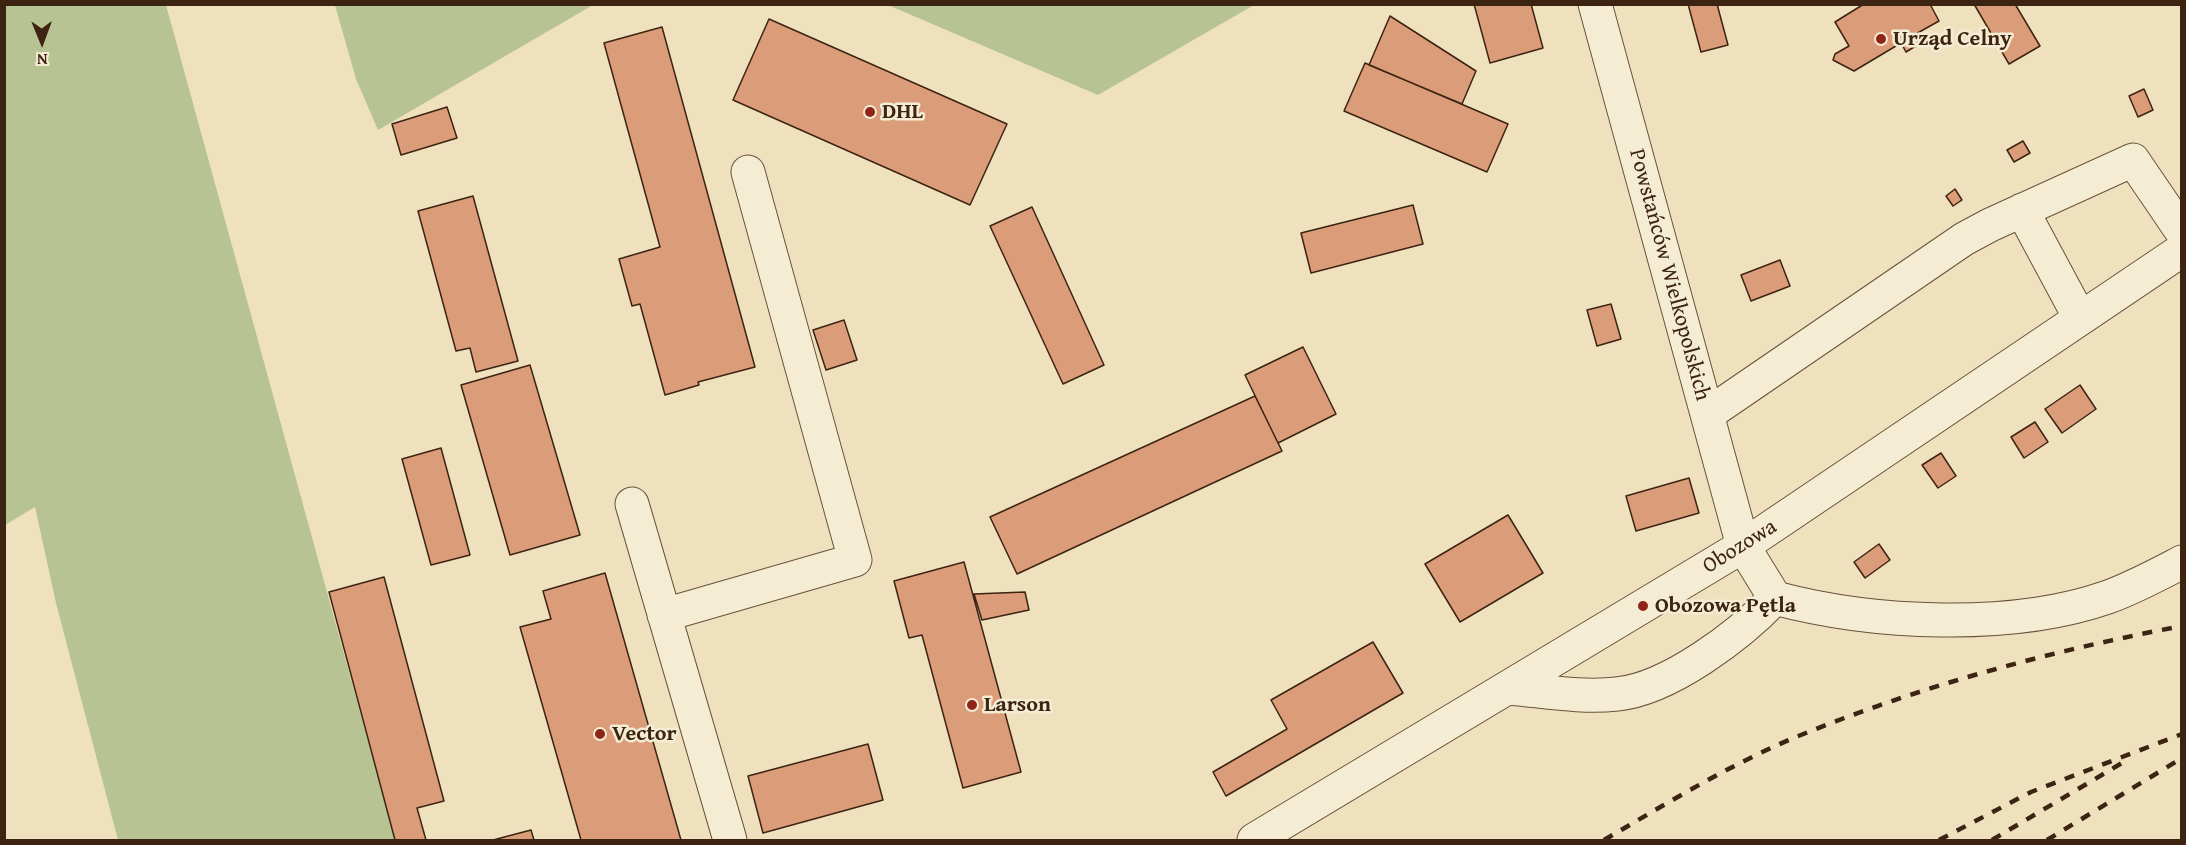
<!DOCTYPE html>
<html>
<head>
<meta charset="utf-8">
<style>
  body { margin:0 }
  #map { position:relative; width:2186px; height:845px; overflow:hidden; background:#efe1bd; font-family:"Gentium Book Plus",serif }
  canvas { display:block }
  .frame { position:absolute; inset:0; border:6px solid #3c2312; pointer-events:none }
  .north { position:absolute; left:12px; top:12px; width:60px; height:60px; -webkit-text-stroke:4px #f5ecd4; paint-order:stroke; rotate:179deg; font-size:16px; font-weight:700; line-height:24px; text-align:center; color:#3c2312 }
  .north::after { content:''; display:block; margin:auto; width:21px; height:27px; background:#3c2312; clip-path:polygon(50% 0,100% 100%,50% 72%,0 100%) }
</style>
</head>
<body>
<div id="map">
<canvas width="2186" height="845"></canvas>
<div class="frame"></div>
<div class="north">N</div>
</div>
<script>
const context = document.querySelector('canvas').getContext('2d');
context.lineJoin = 'round';
function paint(path, color) { context.fillStyle = color; context.fill(path, 'evenodd'); }
function strokePath(path, color, width, dash) { context.strokeStyle = color; context.lineWidth = width; context.lineCap = dash ? 'butt' : 'round'; context.setLineDash(dash || []); context.stroke(path); }
function drawText(font, color, halo, rows, align = 'center') {
  context.font = font + ' "Gentium Book Plus",serif'; context.lineWidth = 5; context.setLineDash([]); context.textBaseline = 'middle'; context.strokeStyle = halo; context.fillStyle = color; for (const [text, x, y, turn = 0] of rows) {
    context.save(); context.translate(x, y); context.rotate((+turn || 0) * Math.PI / 180); context.textAlign = isNaN(turn) ? turn : align; if (halo) context.strokeText(text, 0, 0); context.fillText(text, 0, 0); context.restore();
  }
}
const green = new Path2D(`
  M5,5H166L395,840H118L56,603L35,507L5,525Z
  M335,5V4L593,5L378,130L356,79Z
  M888,5H1254L1098,95Z`);
const building = new Path2D(`
  M1474,4H1531L1543,48L1490,63Z
  M1688,4H1717L1728,45L1701,52Z
  M1864,4H1930L1939,21L1914,35L1919,44L1906,52L1901,43L1854,71L1833,60L1835,54L1849,46L1835,22Z
  M1974,4H2015L2040,46L2009,64Z
  M1390,16L1476,71L1462,104L1369,65Z
  M769,19L1007,124L970,205L733,100Z
  M662,27L755,367L698,382L699,385L665,395L640,304L632,306L619,259L660,247L604,43Z
  M1365,63L1508,124L1487,172L1344,111Z
  M2144,89L2153,110L2138,117L2129,96Z
  M447,107L457,138L401,155L392,124Z
  M2023,141L2030,153L2014,162L2007,150Z
  M1955,189L1962,200L1953,206L1946,196Z
  M473,196L518,361L476,372L470,348L456,351L418,211Z
  M1413,205L1423,244L1311,273L1301,233Z
  M1032,207L1104,365L1063,384L990,226Z
  M1780,260L1790,286L1751,301L1741,275Z
  M1611,304L1621,339L1597,346L1587,310Z
  M844,320L857,360L826,370L813,330Z
  M1303,347L1336,414L1278,443L1245,375Z
  M530,365L580,535L510,555L461,385Z
  M2080,385L2096,409L2062,433L2045,409Z
  M1255,396L1282,451L1017,574L990,517Z
  M2035,422L2048,442L2024,458L2011,437Z
  M441,448L470,555L431,565L402,459Z
  M1941,453L1956,476L1938,488L1922,465Z
  M1689,478L1699,513L1636,531L1626,496Z
  M1508,515L1543,573L1460,622L1425,564Z
  M1879,544L1890,560L1865,578L1854,562Z
  M964,562L1021,772L963,788L922,635L909,638L894,581Z
  M605,573L681,840H581L520,627L551,619L543,591Z
  M384,577L444,801L417,808L426,840H395L329,592Z
  M1025,592L1029,610L982,620L974,594Z
  M1373,642L1403,693L1226,796L1213,772L1287,729L1271,700Z
  M868,744L883,800L763,833L748,776Z
  M531,830L534,840H493Z`);
const minor = new Path2D(`
  M1595,4L1743,546L1775,598C1872,624 2011,631 2108,597C2133,588 2157,575 2182,562
  M2022,210L2080,318
  M1708,414L1964,239L1990,225L2133,160L2182,232
  M632,504L730,840
  M664,615L855,560L748,172
  M1508,688C1544,691 1581,698 1617,694C1669,689 1740,635 1775,598
  M1254,840L1743,546L2182,250`);
const rail = new Path2D(`
  M1604,840C1666,804 1729,765 1796,737C1920,686 2050,651 2182,626
  M1939,840L2031,792L2182,734
  M1992,840L2122,763
  M2047,840L2182,758`);
const markers = [
  [1881,39,6,"#8f2418"],
  [870,112,6,"#8f2418"],
  [1643,606,6,"#8f2418"],
  [972,705,6,"#8f2418"],
  [600,734,6,"#8f2418"]
];
const poiNames = [
  ["Urząd Celny",1893,39],
  ["DHL",882,112],
  ["Obozowa Pętla",1655,606],
  ["Larson",984,705],
  ["Vector",612,734]
];
const streetNames = [
  ["Powstańców Wielkopolskich",1669,275,75],
  ["Obozowa",1740,547,-32]
];
paint(green, '#b7c392');
paint(building, '#db9d79');
strokePath(building, '#3c2312', 1.5);
strokePath(minor, '#69523d', 35);
strokePath(minor, '#f5ecd4', 33);
strokePath(rail, '#3c2312', 4.5, [10, 10]);
for (const [x, y, r, color] of markers) { const dot = new Path2D(); dot.arc(x, y, r, 0, 2 * Math.PI); context.fillStyle = color; context.fill(dot); strokePath(dot, '#f5ecd4', 2); }
drawText('bold 22px', '#3c2312', '#f5ecd4', poiNames, 'left');
drawText('22px', '#3c2312', '#f5ecd4', streetNames);
</script>
</body>
</html>
